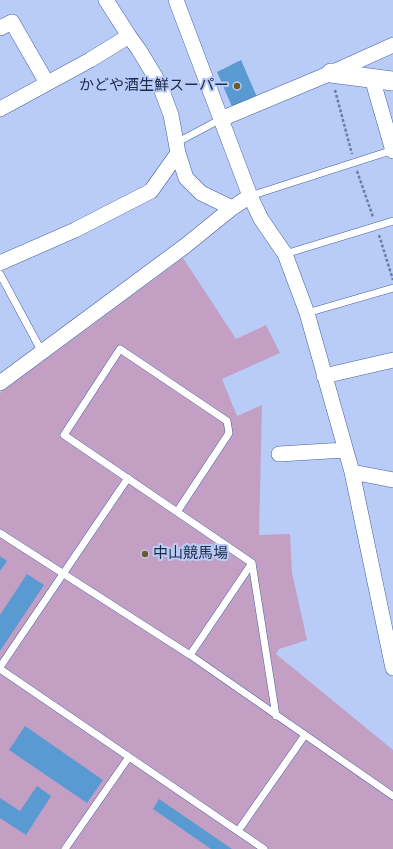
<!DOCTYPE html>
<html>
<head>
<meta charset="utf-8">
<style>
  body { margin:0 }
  canvas { display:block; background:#b8ccf7 }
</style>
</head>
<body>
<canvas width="393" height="849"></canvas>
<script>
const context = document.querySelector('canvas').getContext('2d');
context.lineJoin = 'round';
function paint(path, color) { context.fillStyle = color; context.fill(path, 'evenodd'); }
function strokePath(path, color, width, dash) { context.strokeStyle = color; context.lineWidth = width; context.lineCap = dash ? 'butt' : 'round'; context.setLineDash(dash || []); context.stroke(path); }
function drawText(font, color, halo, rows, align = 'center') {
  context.font = font + ' Signika,"Noto Sans JP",sans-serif'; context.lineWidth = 4; context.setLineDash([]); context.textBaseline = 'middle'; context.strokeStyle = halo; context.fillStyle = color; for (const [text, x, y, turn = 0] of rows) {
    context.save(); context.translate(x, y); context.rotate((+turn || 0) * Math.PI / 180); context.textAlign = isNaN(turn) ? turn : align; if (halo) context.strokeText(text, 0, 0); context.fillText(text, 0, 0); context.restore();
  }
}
const green = new Path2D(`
  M183,258L236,339L266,325L280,353L222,379L237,416L262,405L259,535L290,534L292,573L307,640L279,649L276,654L393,750V849H0V393Z`);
const building = new Path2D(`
  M241,60L257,97L233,109L217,72Z
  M0,556L7,561L0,571Z
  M27,574L44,585L0,651V615Z
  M25,726L103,780L87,803L9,750Z
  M37,786L51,796L26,835L0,818V798L20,811Z
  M159,799L232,849H211L153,809Z`);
const path = new Path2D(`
  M335,90L352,154
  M357,171L373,217
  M379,235L393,280`);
const service = new Path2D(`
  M176,143L221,119
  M250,196L393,150
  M285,254L393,221
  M0,274L42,352
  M307,313L393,288
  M177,512L229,433L227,421L120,349L64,435L252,563L276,716
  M0,533L190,655L393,796
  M190,655L252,563
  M0,667L128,478
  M0,669L264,849
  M238,831L305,735
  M65,849L129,757`);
const minor = new Path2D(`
  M106,0L129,36L139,50L159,83L171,115L178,153L186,178L201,193L232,208
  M176,0L250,196L261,219L285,254L307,313L352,472L393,668
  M0,28L12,22L47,83
  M372,78L393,151
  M0,109L90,60L129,36
  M221,119L331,73L393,45
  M0,263L75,230L151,191L178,153
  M324,376L393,360
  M0,383L185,246L232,208L250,196
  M279,454L345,450
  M352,472L393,480`);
const tertiary = new Path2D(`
  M331,73L393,81`);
const markers = [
  [237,86,4,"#705a2a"],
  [145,554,4,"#705a2a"]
];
const poiNames = [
  ["かどや酒生鮮スーパー",229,86],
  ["中山競馬場",153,554,"left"]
];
paint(green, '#c39fc4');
paint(building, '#589ad1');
strokePath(service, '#45609f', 8);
strokePath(minor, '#45609f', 16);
strokePath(tertiary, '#45609f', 20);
strokePath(path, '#6e7ea2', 2.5, [3, 2]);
strokePath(service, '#fff', 7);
strokePath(minor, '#fff', 15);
strokePath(tertiary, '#fff', 19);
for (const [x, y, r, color] of markers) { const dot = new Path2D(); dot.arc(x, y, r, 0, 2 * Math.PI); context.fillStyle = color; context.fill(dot); strokePath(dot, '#b8ccf7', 1.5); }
drawText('15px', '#1e2a46', '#b8ccf7', poiNames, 'right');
</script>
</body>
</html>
